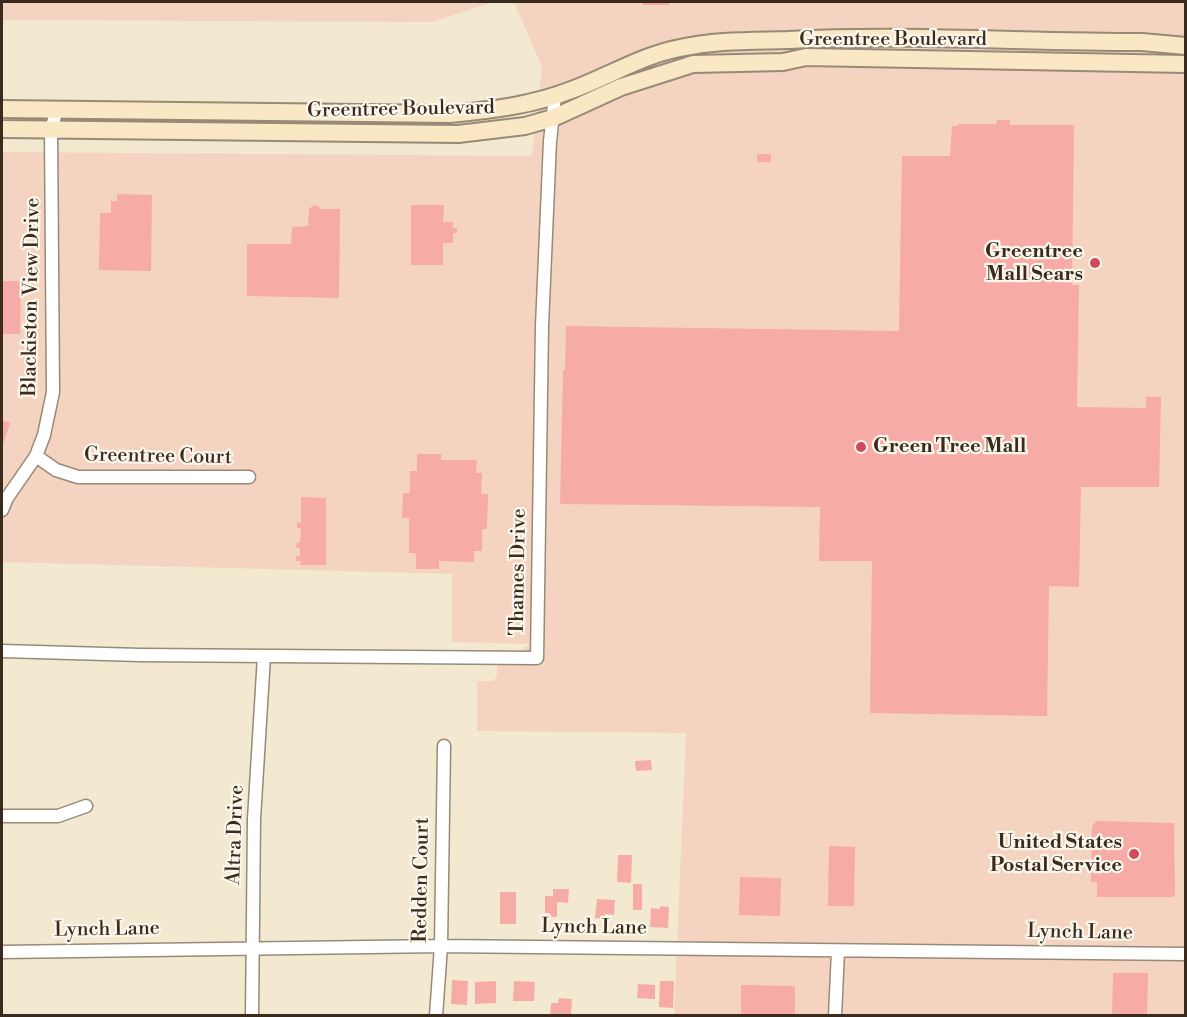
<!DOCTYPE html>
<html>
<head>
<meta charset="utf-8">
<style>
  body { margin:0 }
  #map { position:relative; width:1187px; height:1017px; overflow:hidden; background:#f3e9d1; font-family:"Libre Bodoni",serif }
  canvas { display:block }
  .frame { position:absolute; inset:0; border:3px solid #3b2a1e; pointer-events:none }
</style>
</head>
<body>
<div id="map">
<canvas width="1187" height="1017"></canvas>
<div class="frame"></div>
</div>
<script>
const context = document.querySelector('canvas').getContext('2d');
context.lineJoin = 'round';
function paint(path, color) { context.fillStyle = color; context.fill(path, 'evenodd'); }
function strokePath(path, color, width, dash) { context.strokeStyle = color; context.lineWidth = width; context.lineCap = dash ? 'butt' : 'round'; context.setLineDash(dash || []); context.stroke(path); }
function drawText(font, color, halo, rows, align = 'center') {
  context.font = font + ' "Libre Bodoni",serif'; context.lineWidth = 4.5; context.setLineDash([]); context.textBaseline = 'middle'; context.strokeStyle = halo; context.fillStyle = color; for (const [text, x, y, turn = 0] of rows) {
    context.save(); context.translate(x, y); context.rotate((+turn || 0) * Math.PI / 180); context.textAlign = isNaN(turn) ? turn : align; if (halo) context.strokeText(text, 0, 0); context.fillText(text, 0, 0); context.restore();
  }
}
const built = new Path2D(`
  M2,2H494L432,22L2,20Z
  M514,2H1185V1015H674L686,733L477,731V681H493L497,676V666L530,644L452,642V574L2,562V152L532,156L542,67Z`);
const building = new Path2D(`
  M642,2H669V5H643Z
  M997,120H1010V125H1074L1072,285H1079L1077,407L1146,408V397H1161L1159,487H1081L1079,587L1049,586L1047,716L870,713L872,561H819L820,507L560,504L563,370H565L566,326L899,331L902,156H950L952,126H958V124H996Z
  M757,154H771V162H757Z
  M117,194L152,195L151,271L99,270L100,213H111V201H117Z
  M314,205L318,206L320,209H340L339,298L247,296V244H291L292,227L308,226L309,209Z
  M411,205H444L443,222H453V228H457V233H453V243H443V265H411Z
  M2,281H21L20,334H2Z
  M2,420L10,423L2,448Z
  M417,454H441V460H477L476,473H482L481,494H488L487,529H482V551H474V562L439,561V569H416V553H409V518H402L403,493H410V471H417Z
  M301,497L326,498V565H300L301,561H296V556H300V548H296L297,543H300L301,528H297V522L301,523Z
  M651,760L652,770L636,771L635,761Z
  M1097,821L1174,823L1175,894L1173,897H1097V882H1091L1092,826Z
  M829,846L855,847L854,906H828Z
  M618,855H632L631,883L617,882Z
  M740,877L781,878L780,916L739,915Z
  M633,884H642V910H633Z
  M553,889H569L568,903L557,902V917H550V913H545V896H553Z
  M500,892H516V924H500Z
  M597,899L615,900L614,915L605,914V919L595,918Z
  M660,906L669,907L668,928L650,927L651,908L660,909Z
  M1113,973H1148L1147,1016H1112Z
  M452,980L468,981L467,1005L451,1004Z
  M496,981V1003L475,1004V982Z
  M514,981L535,982L534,1001H513Z
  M660,981H674L673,1008L659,1007Z
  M638,984L655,985V999L637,998Z
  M741,985L795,986V1016H741Z
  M559,998L572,999L571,1016H550L551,1003H558Z`);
const street = new Path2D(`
  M36,456L56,470L78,477H249
  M2,510L7,498L36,456L44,435L53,392L51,130L57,109
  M2,651L140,655L537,658L542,326L550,141L555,96
  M2,816H58L86,806
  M2,952L441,946L1186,954
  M252,1016L254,819L264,656
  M436,1016L441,946L444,746
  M835,1016L838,951`);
const secondary = new Path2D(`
  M2,109L450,114C493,110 534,105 574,89C609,76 643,55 680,48C715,40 752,41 788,40C906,34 1024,42 1142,42L1186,46
  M2,129L458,134L525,126L553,118L621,87L693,64L783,62L806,57L1186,64`);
const markers = [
  [1095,263,6,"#d1495b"],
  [861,447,6,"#d1495b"],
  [1134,854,6,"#d1495b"]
];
const streetNames = [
  ["Greentree Boulevard",893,40],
  ["Greentree Boulevard",401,110,-1],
  ["Blackiston View Drive",32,297,-89],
  ["Greentree Court",158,457,1],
  ["Thames Drive",519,572,-89],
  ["Altra Drive",236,835,-88],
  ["Redden Court",422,880,-89],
  ["Lynch Lane",594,928,1],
  ["Lynch Lane",107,930,-1],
  ["Lynch Lane",1080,933,1]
];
const poiNames = [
  ["Greentree",1083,252],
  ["Mall Sears",1083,275],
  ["Green Tree Mall",873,447,"left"],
  ["United States",1122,843],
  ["Postal Service",1122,866]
];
paint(built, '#f5d3c1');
paint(building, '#f7aba6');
strokePath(street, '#978a78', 15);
strokePath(secondary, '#978a78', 20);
strokePath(street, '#fff', 12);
strokePath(secondary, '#fae7c3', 16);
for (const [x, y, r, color] of markers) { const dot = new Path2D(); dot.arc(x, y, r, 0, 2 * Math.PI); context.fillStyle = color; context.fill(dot); strokePath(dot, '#fbf7ec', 2); }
drawText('20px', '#3b2a1e', '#fbf7ec', streetNames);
drawText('bold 20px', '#3b2a1e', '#fbf7ec', poiNames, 'right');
</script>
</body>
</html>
